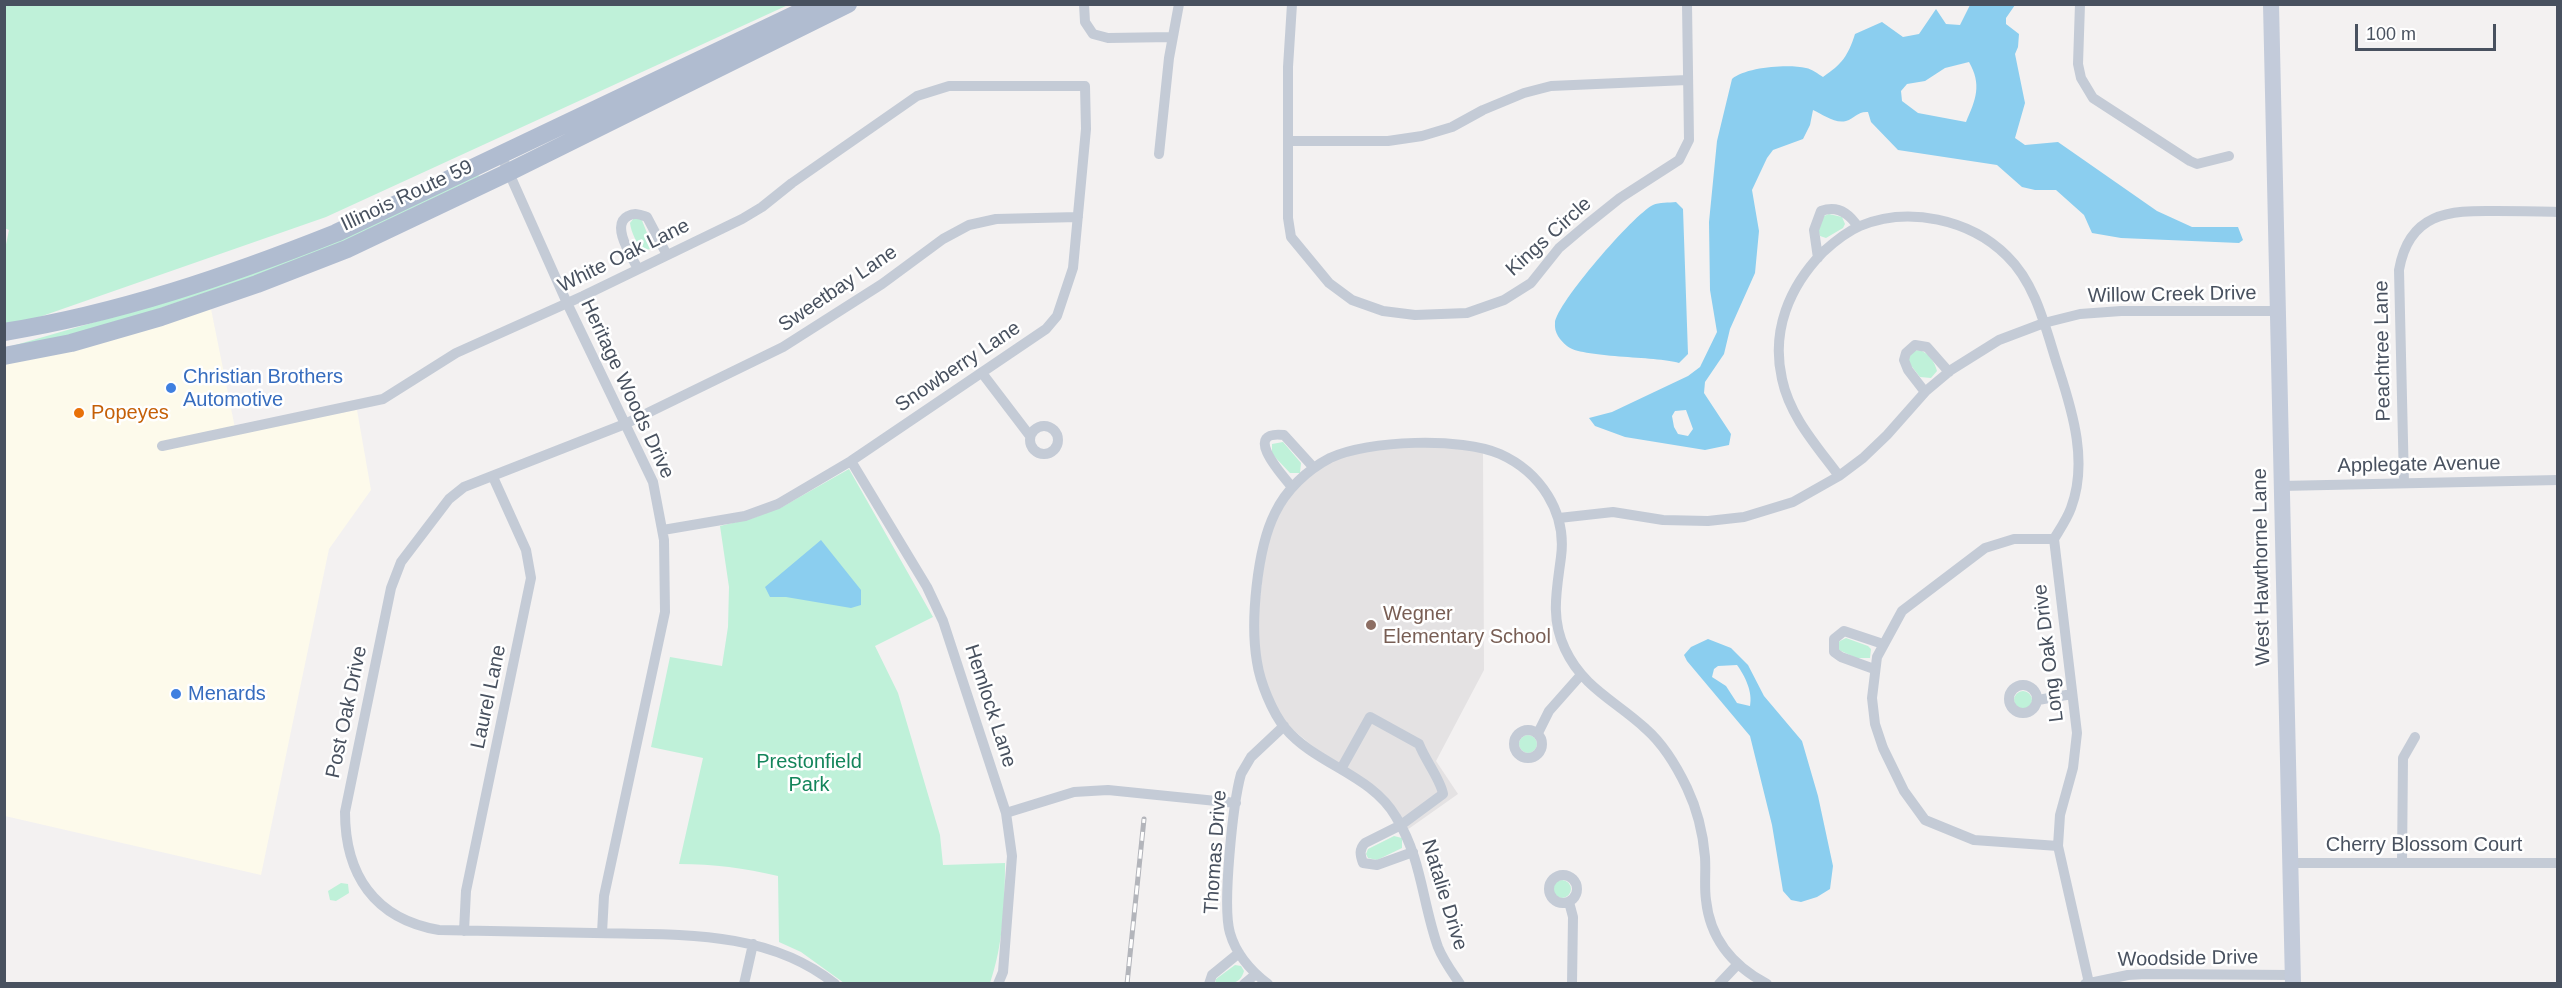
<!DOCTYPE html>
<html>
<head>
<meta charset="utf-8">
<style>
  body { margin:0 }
  #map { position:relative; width:2562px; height:988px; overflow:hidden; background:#f3f1f1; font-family:Helvetica,sans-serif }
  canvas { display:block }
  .frame { position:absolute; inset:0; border:6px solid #48515f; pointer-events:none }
  .scale { position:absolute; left:2355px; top:24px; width:141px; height:27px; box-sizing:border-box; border:3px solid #48515f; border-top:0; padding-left:8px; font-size:18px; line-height:21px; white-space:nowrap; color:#48515f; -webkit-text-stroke:4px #fff; paint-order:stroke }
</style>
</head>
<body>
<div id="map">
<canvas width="2562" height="988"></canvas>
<div class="frame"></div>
<div class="scale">100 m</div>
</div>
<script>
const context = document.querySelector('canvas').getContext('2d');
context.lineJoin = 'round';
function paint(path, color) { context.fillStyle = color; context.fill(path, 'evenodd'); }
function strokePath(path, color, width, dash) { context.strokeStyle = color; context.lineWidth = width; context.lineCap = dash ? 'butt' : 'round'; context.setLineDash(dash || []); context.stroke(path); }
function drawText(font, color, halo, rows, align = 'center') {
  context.font = font + ' Helvetica,sans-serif'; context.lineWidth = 5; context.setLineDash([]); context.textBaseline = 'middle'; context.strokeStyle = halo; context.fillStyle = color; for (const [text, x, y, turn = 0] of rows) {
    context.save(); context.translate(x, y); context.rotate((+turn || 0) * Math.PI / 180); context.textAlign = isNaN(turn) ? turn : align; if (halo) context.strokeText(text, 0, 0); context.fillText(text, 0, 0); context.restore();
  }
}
const commercial = new Path2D(`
  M210,304L236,433L357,410L371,490L329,549L261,875L5,816V364Z`);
const education = new Path2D(`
  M1378,447H1469L1483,451L1484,670L1436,761L1458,794L1407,830L1402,820L1286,724L1272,698L1261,669L1258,645L1259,606L1266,547L1277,517L1294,490L1311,475L1339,457Z`);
const green = new Path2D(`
  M4,5H788L326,217L5,329L4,254L9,230L4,228Z
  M478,175L480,176L313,256L96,330L5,348L182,297Z
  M1829,214L1842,217L1845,224L1843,228L1826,238L1820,236L1818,229L1824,216Z
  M634,218H641L653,248L643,251C637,244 631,232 630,223Z
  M1920,350C1928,353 1935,362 1937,371L1931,378L1920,377L1909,363V357L1913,351Z
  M1283,442L1301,463L1300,473H1290L1272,454V444Z
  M849,469L933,617L875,646L898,693L940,835L943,865L1005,863C1005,902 1003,946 990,983H844L801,952L779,942L778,876C744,868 714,864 679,864L703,758L651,747L670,657L722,666L728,627L729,587L720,526L753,518L782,507Z
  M1846,638L1868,646L1871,649L1870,658H1856L1839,650L1838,642Z
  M2014 700a9 9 0 1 1 18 0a9 9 0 1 1-18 0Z
  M1519 744a9 9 0 1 1 18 0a9 9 0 1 1-18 0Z
  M1394,836L1402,838V848L1377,860L1368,858L1366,854L1368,849Z
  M1553 889a9 9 0 1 1 18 0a9 9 0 1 1-18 0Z
  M341,883L348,884L349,893L336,901L330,900L328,891Z
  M1235,965L1241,966L1244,971C1240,986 1228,983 1215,984L1216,979Z`);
const water = new Path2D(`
  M1970,5H2015L2006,18V24L2019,34L2018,47L2015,54L2025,103L2015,138L2025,145L2058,142L2157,211L2192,227H2238L2243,240L2239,243L2121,238L2092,233L2084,215L2056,190H2035L2022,187L1997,165L1898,150L1871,122L1868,112C1858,111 1855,118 1846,121C1835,124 1822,114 1813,110L1810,125L1803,139L1773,150L1767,158L1752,190L1759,231L1755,273L1730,329L1724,354L1705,382L1704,393L1731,434L1729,445L1705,450L1625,437L1595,426L1589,418L1612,412L1688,376L1700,367L1717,332L1710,290L1709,222L1717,141L1732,79C1746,67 1788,64 1806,68C1812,69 1818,74 1823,77C1842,64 1848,56 1855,34L1882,22L1903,37L1919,34L1936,9L1946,24L1960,25ZM1969,62C1982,85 1976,99 1966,122L1918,113L1902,101L1901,91L1907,84L1925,81L1945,68ZM1686,410L1693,429L1688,436L1678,434L1674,427L1672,416L1675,411Z
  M1676,202L1683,209L1688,354L1679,363C1656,356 1580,358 1567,346C1560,340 1554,333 1555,323C1556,304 1634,214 1653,205C1659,202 1669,203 1676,202Z
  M821,540L861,590V605L851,608L786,597H770L765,587Z
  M1708,639L1731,648L1748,665L1764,696L1802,741L1818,796L1833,866L1830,889L1817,897L1801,902L1791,900L1783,891L1772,825L1750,736L1687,661L1684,655L1691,647ZM1737,665C1745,676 1753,692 1750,706L1737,703L1726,686L1712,677L1714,669L1718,666Z`);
const street = new Path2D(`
  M1084,4L1085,22L1093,34L1108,38L1173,37
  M1292,4L1288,67V218L1291,237L1329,283L1352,300L1383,311L1415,315L1467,313L1504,300L1531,283L1559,248L1585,226L1620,198L1679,160L1689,140L1687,4
  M2080,4L2078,64L2081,78L2093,98L2190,161L2197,164L2229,156
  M1289,141H1388L1422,136L1452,127L1483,110L1524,93L1551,86L1687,80
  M1159,154L1169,58L1179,4
  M501,155L567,303L653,482L664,540L665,612L604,896L602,933
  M1818,258L1814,230L1821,211C1837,205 1849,213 1858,227
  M638,269C632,257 610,225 628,216C635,212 641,215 647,217L667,255
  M982,373L1030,436
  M1925,392L1908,370L1904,360L1906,353L1915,345L1927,347L1949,372
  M1030 440a14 14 0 1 1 28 0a14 14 0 1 1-28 0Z
  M162,446L383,399L456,353L583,296L742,219L762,207L792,183L917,96L949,86H1085L1086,129L1073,268L1057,316L1046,329L851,461L778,504L745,516L663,530
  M851,461L927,587L943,621L1006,813L1012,856L1003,972L998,984
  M1839,476C1817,446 1790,417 1782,379C1771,331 1789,287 1823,252C1834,242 1846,232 1860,226C1908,206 1970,219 2007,256C2037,285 2046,331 2059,370C2073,413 2088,463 2071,508C2067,519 2060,529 2054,539L2077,733L2073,768L2060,815L2058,846L2089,983
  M2404,483L2399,270C2409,213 2448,210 2497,211C2517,211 2537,211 2558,212
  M2281,486L2558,480
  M1292,487C1282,475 1241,430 1284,435L1314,468
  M1559,518L1613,512L1663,520L1708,521L1744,517L1793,502L1839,476L1863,458L1887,435L1926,391L1951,370L1999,340L2044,323L2080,314L2121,311H2277
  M2054,539H2014L1985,548L1902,611L1877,657L1872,698L1875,724L1883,748L1904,791L1925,820L1974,840L2058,846
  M1874,669L1841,657L1834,652V639L1844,631L1883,644
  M2009 699a14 14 0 1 1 28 0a14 14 0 1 1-28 0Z
  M2038,700L2072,694
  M1514 744a14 14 0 1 1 28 0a14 14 0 1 1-28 0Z
  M1538,733L1549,711L1580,676
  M1341,769L1370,717L1419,744C1425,760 1441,780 1443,794L1401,825L1365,843C1359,849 1360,855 1363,863L1377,865L1413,852
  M1006,813L1074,792L1108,790L1236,803
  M2290,863H2558
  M2402,863L2403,758L2415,737
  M1549 889a14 14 0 1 1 28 0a14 14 0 1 1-28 0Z
  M1569,902L1573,917L1572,984
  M464,931L466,891L531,578L526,550L493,477
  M744,984L753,944
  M835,984C767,929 676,935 594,933C543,932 491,931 439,930C374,919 345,874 345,812L391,588L401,562L449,499L464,487L625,424L783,347L882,284L943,239L969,225L996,219L1078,217
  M1209,984L1212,975L1239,953
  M1244,984L1256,974
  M1268,984C1251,971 1236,954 1230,933C1222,906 1233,803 1241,774L1251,757L1284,726
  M1460,984C1452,972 1443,960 1438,947C1422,902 1422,859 1396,817C1371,774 1316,765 1285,728C1272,712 1260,682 1257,662C1250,622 1257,549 1275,513C1286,490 1307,470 1330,458C1368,440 1462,437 1500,454C1540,472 1567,512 1561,557C1557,589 1550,618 1565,649C1583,688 1616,701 1646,729C1663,744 1677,767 1687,788C1697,809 1703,833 1705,857C1706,872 1704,886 1706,900C1710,939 1733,966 1767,984
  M1719,984L1737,965
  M2085,984L2128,975L2146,974L2292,975`);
const secondary = new Path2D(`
  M2271,4L2293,984`);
const primary = new Path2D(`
  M4,332C120,313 228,276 336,233L817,4
  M4,356L71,343L161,317L257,284L347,249L509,172L848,4`);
const rail = new Path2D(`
  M1127,984L1144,819`);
const markers = [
  [171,388,6,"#3f7fe0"],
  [79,413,6,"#e8710a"],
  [1371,625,6,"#8d6e63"],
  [176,694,6,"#3f7fe0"]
];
const streetNames = [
  ["Illinois Route 59",407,196,-25],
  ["Kings Circle",1549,237,-42],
  ["White Oak Lane",624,256,-26],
  ["Sweetbay Lane",838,289,-34],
  ["Willow Creek Drive",2172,295,-1],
  ["Peachtree Lane",2383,351,-91],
  ["Snowberry Lane",958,367,-34],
  ["Heritage Woods Drive",627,389,65],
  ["Applegate Avenue",2419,465,-1],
  ["West Hawthorne Lane",2262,567,-91],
  ["Long Oak Drive",2049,653,-97],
  ["Laurel Lane",489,697,-78],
  ["Hemlock Lane",990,706,72],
  ["Post Oak Drive",347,712,-78],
  ["Cherry Blossom Court",2424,845],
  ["Thomas Drive",1216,852,-86],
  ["Natalie Drive",1444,895,73],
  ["Woodside Drive",2188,959,-1]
];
const shopNames = [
  ["Christian Brothers",183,377],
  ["Automotive",183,400],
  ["Menards",188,694]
];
const foodNames = [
  ["Popeyes",91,413]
];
const educationNames = [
  ["Wegner",1383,614],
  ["Elementary School",1383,637]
];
const parkNames = [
  ["Prestonfield",809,762],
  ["Park",809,785]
];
paint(commercial, '#fdfaeb');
paint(education, '#e4e2e3');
paint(green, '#bff1d9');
paint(water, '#8bceef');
strokePath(street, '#c4cbd6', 10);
strokePath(secondary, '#c3cbda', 16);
strokePath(primary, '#b0bcd0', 18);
strokePath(rail, '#b3b5bb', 5);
strokePath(rail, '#fff', 3, [9]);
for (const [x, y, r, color] of markers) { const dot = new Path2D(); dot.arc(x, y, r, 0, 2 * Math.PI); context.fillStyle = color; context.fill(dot); strokePath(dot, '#fff', 2); }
drawText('20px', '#48515f', '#fff', streetNames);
drawText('20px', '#366cbe', '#fff', shopNames, 'left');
drawText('20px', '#c56008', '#fff', foodNames, 'left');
drawText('20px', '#785e54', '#fff', educationNames, 'left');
drawText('20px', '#14855b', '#fff', parkNames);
</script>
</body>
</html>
